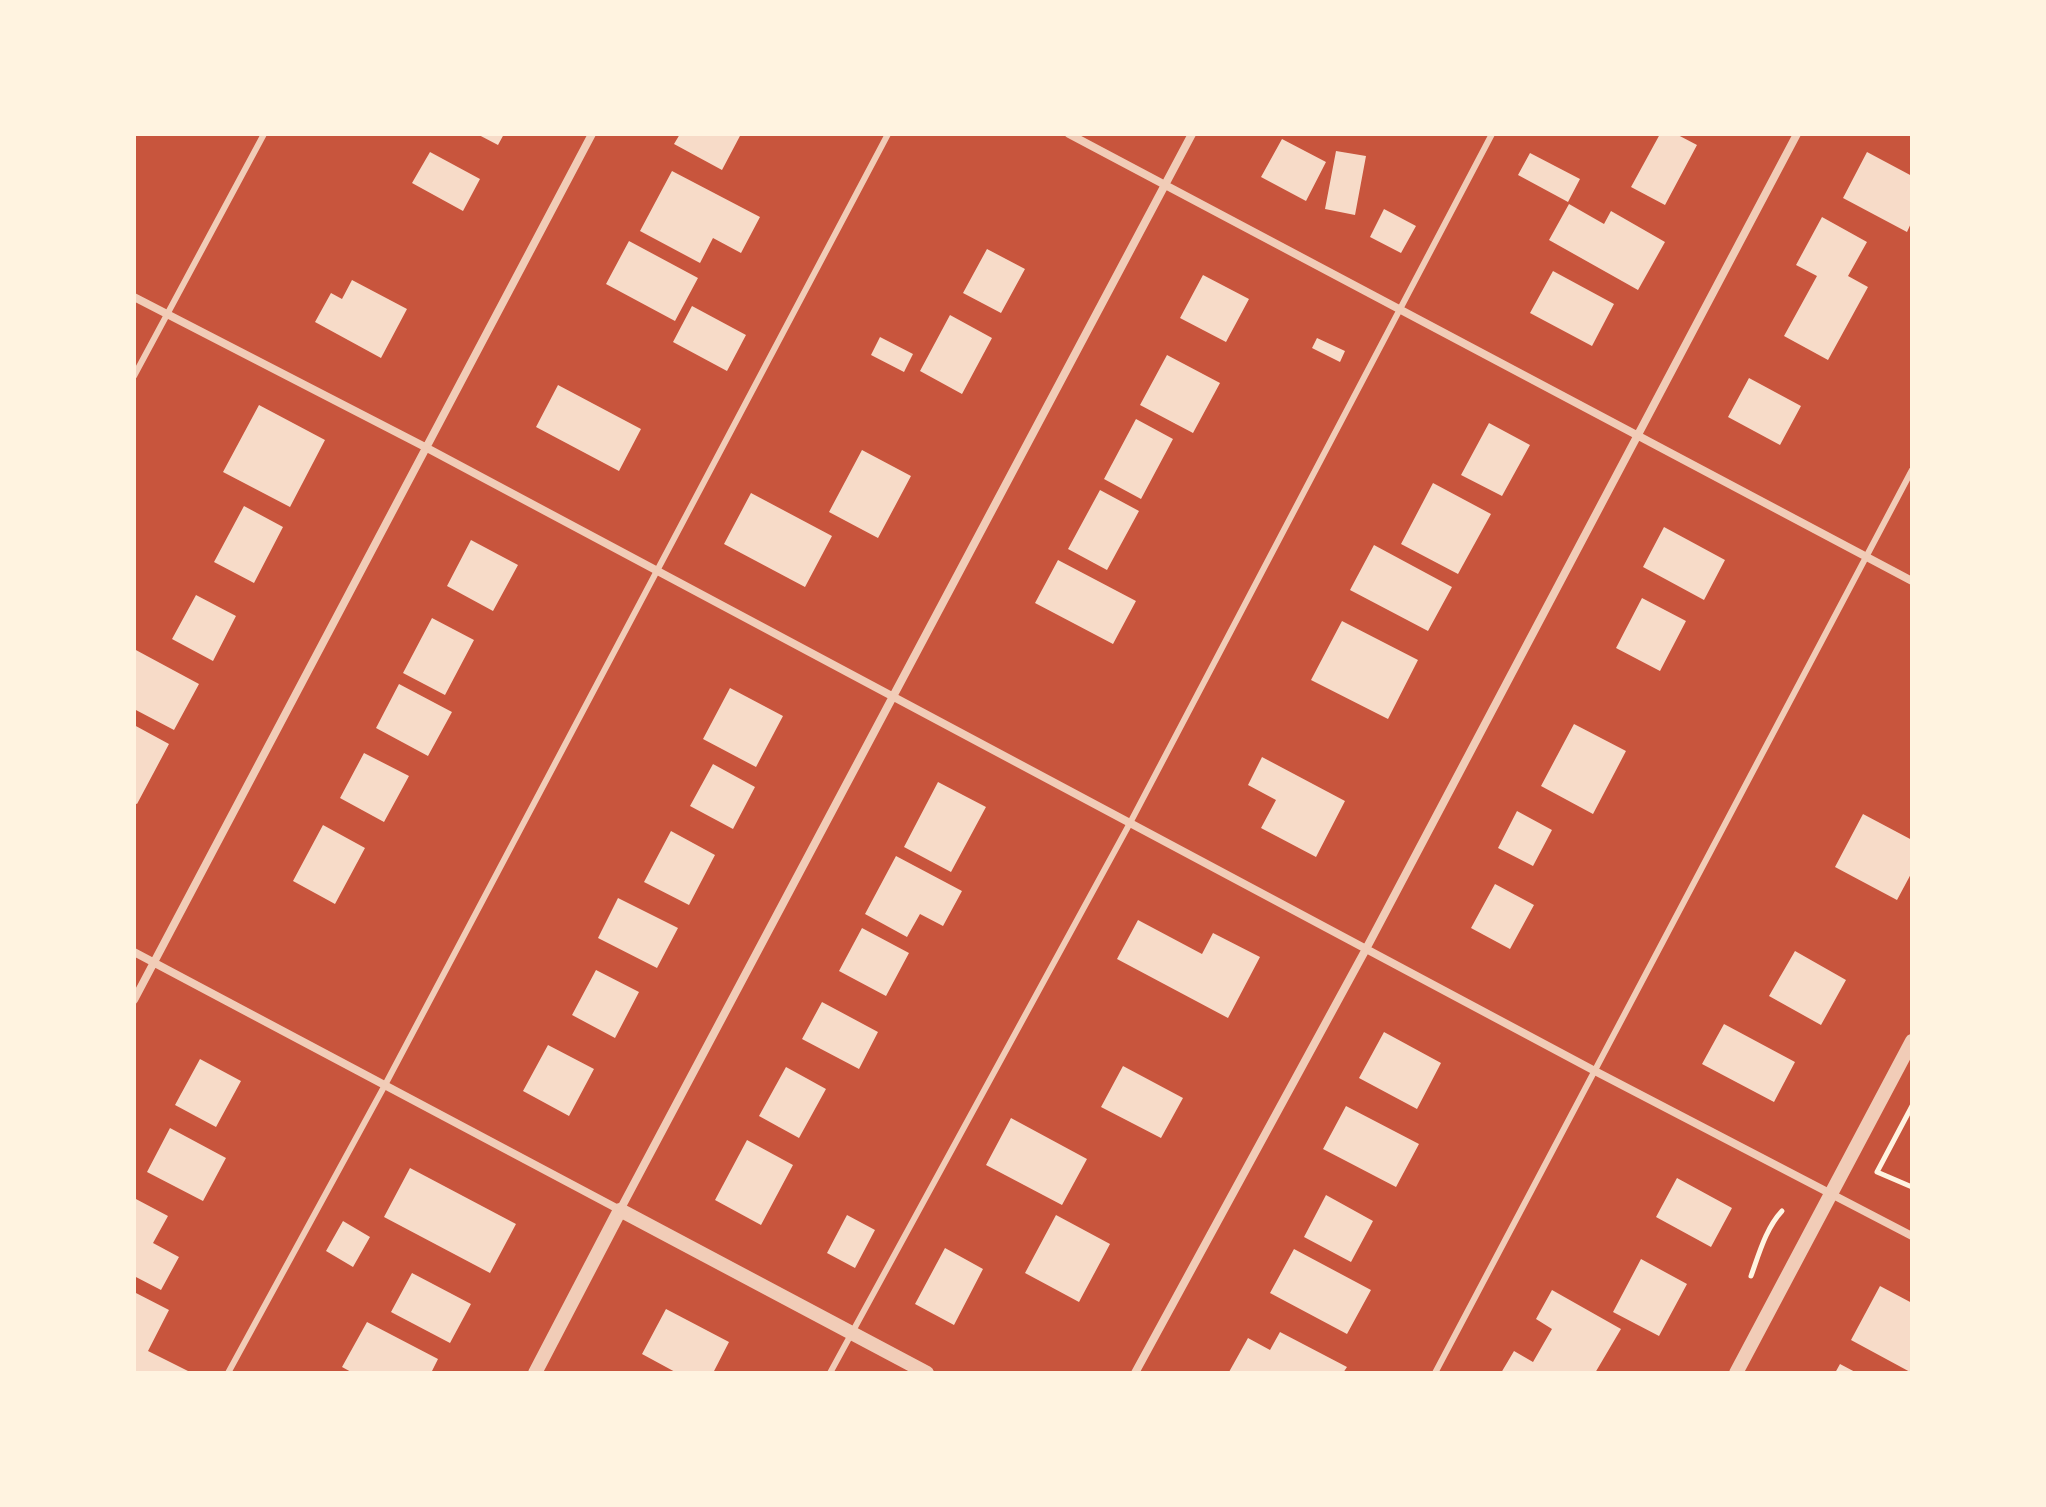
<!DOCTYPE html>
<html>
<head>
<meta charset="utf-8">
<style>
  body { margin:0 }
  #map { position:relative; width:2046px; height:1507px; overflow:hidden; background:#c8553d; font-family:"PT Sans",sans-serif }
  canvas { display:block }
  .frame { position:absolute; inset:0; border:136px solid #fff3e0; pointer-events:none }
</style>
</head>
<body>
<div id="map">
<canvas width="2046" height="1507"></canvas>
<div class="frame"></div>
</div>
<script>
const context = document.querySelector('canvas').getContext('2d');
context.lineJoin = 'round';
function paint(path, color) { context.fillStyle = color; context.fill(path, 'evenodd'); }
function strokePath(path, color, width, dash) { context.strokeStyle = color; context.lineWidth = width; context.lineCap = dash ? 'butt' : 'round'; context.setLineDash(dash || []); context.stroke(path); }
const building = new Path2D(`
  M477,134H504L498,145Z
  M680,134H741L722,170L674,144Z
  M1660,134H1676L1697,145L1665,205L1631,187Z
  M1282,139L1326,162L1306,201L1261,177Z
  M1336,151L1366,156L1355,215L1325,209Z
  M430,152L480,179L463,211L412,183Z
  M1867,152L1912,176V221L1907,232L1843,198Z
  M1530,153L1580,179L1568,202L1518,175Z
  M672,171L760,217L741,253L713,238L700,263L640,231Z
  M1569,204L1604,224L1611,211L1665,242L1638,290L1549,240Z
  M1384,209L1416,226L1401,253L1370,237Z
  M1822,217L1867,242L1848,276L1868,287L1828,360L1784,336L1817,276L1796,265Z
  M629,241L698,278L675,321L606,284Z
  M987,249L1025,269L1001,313L963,293Z
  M1553,271L1614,304L1592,346L1530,313Z
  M1203,275L1249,299L1226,342L1180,318Z
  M352,280L407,309L381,358L315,322L331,293L342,299Z
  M692,306L746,335L727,371L673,342Z
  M950,315L992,338L962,394L920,371Z
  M880,337L913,354L904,372L871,355Z
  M1317,338L1345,351L1340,362L1312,348Z
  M1167,355L1220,383L1193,433L1140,405Z
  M1749,378L1801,406L1780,445L1728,417Z
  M558,385L641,429L619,471L536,427Z
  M259,405L325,440L290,507L223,472Z
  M1136,419L1173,439L1141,499L1104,479Z
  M1489,423L1530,445L1502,496L1461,475Z
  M862,450L911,476L878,538L829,512Z
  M1433,483L1491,514L1458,574L1401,544Z
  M1100,490L1139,511L1107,570L1068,549Z
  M751,493L832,536L805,587L724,544Z
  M244,506L283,527L254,583L214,562Z
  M1664,527L1725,560L1704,600L1643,567Z
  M471,540L518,565L493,611L447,586Z
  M1374,545L1452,587L1428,631L1350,590Z
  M1058,560L1136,601L1113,644L1035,603Z
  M196,595L236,616L213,661L172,639Z
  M1642,598L1686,621L1660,671L1616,648Z
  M432,618L474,640L445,695L403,673Z
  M1342,621L1418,660L1388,719L1311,680Z
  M134,649L199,684L174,730L134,709Z
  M399,684L452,712L428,756L376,728Z
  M730,688L783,716L756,767L703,739Z
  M1574,724L1626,751L1593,814L1541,786Z
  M134,725L169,744L137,804L134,803Z
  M364,753L409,776L384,822L340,798Z
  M1262,757L1345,801L1316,857L1261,828L1276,800L1248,785Z
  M713,764L755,787L733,829L690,806Z
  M938,782L986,807L951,872L904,847Z
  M1517,811L1552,830L1533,866L1498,848Z
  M1863,814L1912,840V872L1897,900L1835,867Z
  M323,825L365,848L335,904L293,881Z
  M671,831L715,855L689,905L644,882Z
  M896,856L962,891L943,926L920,914L907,937L865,914Z
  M1495,884L1534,905L1510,949L1471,928Z
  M618,898L678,928L657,968L598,938Z
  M1138,920L1202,954L1213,933L1260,957L1228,1018L1117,959Z
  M862,928L909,953L886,996L839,971Z
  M1795,951L1846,980L1821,1025L1769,996Z
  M596,970L639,992L615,1038L572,1015Z
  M822,1002L878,1032L859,1069L802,1039Z
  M1724,1024L1795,1062L1774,1102L1702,1064Z
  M1384,1032L1441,1063L1417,1109L1359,1078Z
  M548,1045L594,1069L569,1116L523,1091Z
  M200,1059L241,1081L216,1127L175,1105Z
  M1123,1066L1183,1098L1161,1138L1101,1107Z
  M786,1067L826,1089L799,1138L759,1116Z
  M1346,1106L1419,1144L1396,1187L1323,1149Z
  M1011,1118L1087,1159L1062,1205L986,1165Z
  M170,1128L226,1158L203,1201L147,1172Z
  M747,1140L793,1165L761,1225L715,1200Z
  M410,1168L516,1224L490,1273L384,1217Z
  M1677,1178L1732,1208L1711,1247L1656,1217Z
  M1326,1195L1373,1221L1351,1262L1304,1237Z
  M134,1198L168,1216L153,1243L179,1257L161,1290L134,1276Z
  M847,1215L875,1230L855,1268L827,1253Z
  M1056,1215L1110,1244L1079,1302L1025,1273Z
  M343,1221L370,1237L353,1267L326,1251Z
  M945,1248L983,1269L954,1325L915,1304Z
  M1294,1249L1371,1290L1347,1334L1270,1293Z
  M1641,1259L1687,1284L1659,1336L1613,1312Z
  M412,1273L471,1304L450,1343L391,1312Z
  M1880,1286L1912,1303V1373L1851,1340Z
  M1552,1290L1621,1329L1595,1373H1501L1514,1351L1533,1362L1552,1329L1536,1319Z
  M134,1292L169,1310L148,1351L192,1373L134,1371L136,1345L134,1344Z
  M666,1309L729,1342L713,1373H677L642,1354Z
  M367,1322L438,1359L431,1373H353L342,1367Z
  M1280,1332L1347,1367L1343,1373L1229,1372L1248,1338L1270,1350Z
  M1840,1364L1857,1373H1835Z`);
const path = new Path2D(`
  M1912,1106L1877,1172L1912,1187
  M1751,1276C1759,1254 1766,1228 1782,1211`);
const service = new Path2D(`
  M134,376L264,134
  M228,1373L385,1085L888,134
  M830,1373L1130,823L1492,134
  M1435,1373L1912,470`);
const minor = new Path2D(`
  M1069,134L1912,581
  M134,297L427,448L1593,1070L1912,1236
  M134,952L620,1210L1192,134
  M134,1000L592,134
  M1135,1373L1366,949L1797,134`);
const tertiary = new Path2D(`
  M535,1373L620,1210L927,1373
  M1736,1373L1912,1041`);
paint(building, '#f7dbc8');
strokePath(path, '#fff3e0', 5);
strokePath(service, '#f1ccb7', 6);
strokePath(minor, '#f1ccb7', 8);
strokePath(tertiary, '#f1ccb7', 14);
</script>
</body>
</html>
